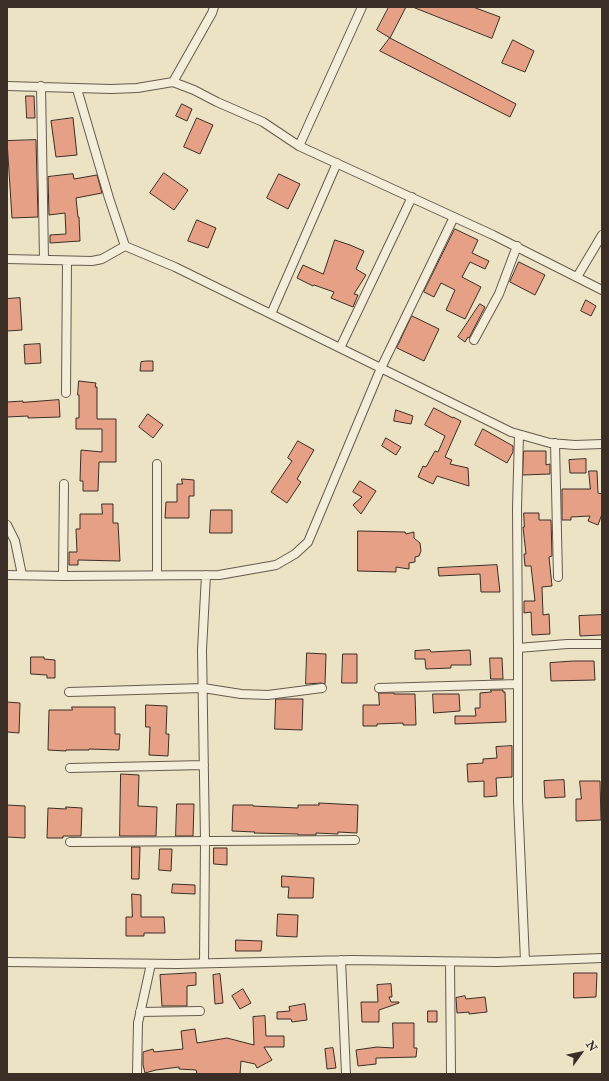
<!DOCTYPE html>
<html>
<head>
<meta charset="utf-8">
<style>
  body { margin:0 }
  #map { position:relative; width:609px; height:1081px; overflow:hidden; background:#ece3c5; font-family:"IM FELL Double Pica",serif }
  canvas { display:block }
  .frame { position:absolute; inset:0; border:8px solid #3b2e26; pointer-events:none }
  .north { position:absolute; left:561px; top:1033px; width:40px; height:40px; -webkit-text-stroke:3px #f3edd9; paint-order:stroke; rotate:57deg; font-size:11px; font-weight:700; line-height:16px; text-align:center; color:#3b2e26 }
  .north::after { content:''; display:block; margin:auto; width:14px; height:18px; background:#3b2e26; clip-path:polygon(50% 0,100% 100%,50% 72%,0 100%) }
</style>
</head>
<body>
<div id="map">
<canvas width="609" height="1081"></canvas>
<div class="frame"></div>
<div class="north">N</div>
</div>
<script>
const context = document.querySelector('canvas').getContext('2d');
context.lineJoin = 'round';
function paint(path, color) { context.fillStyle = color; context.fill(path, 'evenodd'); }
function strokePath(path, color, width, dash) { context.strokeStyle = color; context.lineWidth = width; context.lineCap = dash ? 'butt' : 'round'; context.setLineDash(dash || []); context.stroke(path); }
const building = new Path2D(`
  M389,7H406L390,38L377,30Z
  M413,7H473L500,17L492,38Z
  M390,38L516,104L510,117L380,51Z
  M513,40L534,51L525,72L502,63Z
  M26,96H34L35,118H27Z
  M182,104L192,109L187,121L176,116Z
  M73,118L77,155L56,157L51,121Z
  M197,118L213,125L200,154L184,147Z
  M36,140L38,217L12,218L7,141Z
  M164,173L188,190L174,210L150,193Z
  M73,174L74,179L97,175L102,193L76,198L78,217H79L80,241L50,243V235L66,234L65,213L49,215L48,177Z
  M279,174L300,184L288,209L267,198Z
  M197,220L216,228L208,248L188,241Z
  M455,229L478,240L472,253L489,261L485,269L470,262L462,277L481,287L465,319L446,310L455,290L441,283L434,297L424,292Z
  M335,240L350,245L364,251L356,269L366,275L354,294L358,295L353,307L331,298L334,292L314,285L313,286L297,278L303,265L323,274Z
  M519,262L545,275L535,295L510,282Z
  M20,298L22,330L7,331V299Z
  M586,300L596,306L591,316L581,311Z
  M480,304L485,307L469,338L468,337L465,342L458,337Z
  M412,316L439,329L424,361L397,348Z
  M40,344L41,363L25,364L24,345Z
  M146,361H153V371H140L141,362Z
  M79,381L96,383L95,387H97V419H116V462H99L98,491H83V481H80L81,450L102,452V429H76V418H79V395H78Z
  M59,400L60,417L28,418V416L7,417V402L23,401V402Z
  M434,408L453,418V417L461,421L445,457L452,460L450,464L468,468L469,486L437,476L433,484L418,477L423,466L426,467L435,451L438,452L445,436L425,425Z
  M396,410L413,416L411,424L394,421Z
  M148,414L163,425L153,438L139,427Z
  M483,429L513,446V452L507,463L475,445Z
  M386,438L401,447L396,455L382,446Z
  M298,441L314,450L297,479L301,482L287,503L271,492L292,461L288,458Z
  M524,451H546V465L550,464V474L523,475Z
  M586,459V473H570L569,460Z
  M589,471H597L598,493L602,494V514L598,525L588,521L590,516L571,517V520H562V489H590Z
  M182,479L194,480V496H189V518H165L166,502H177V484H182Z
  M360,481L376,491L361,514L353,505L362,497L353,492Z
  M102,504H113V523H118L120,561L78,560V565H69V552H77L76,529H80V514H102Z
  M211,510H232V533H210Z
  M524,513H539V520H551L552,556L549,557L552,586L542,587L543,615L549,614L550,634L532,635L531,612L524,613V601H535L531,566H525L524,554H526L523,527H524Z
  M358,531L405,532L406,534L414,532V538L420,543L421,551L419,556L415,557V562L409,563V569L396,567V572L358,571Z
  M497,565L500,592H481L480,574L439,576L438,568Z
  M602,615V635L580,636L579,616Z
  M430,650L431,652L470,650L471,665H451V668L426,669L425,659H415V651Z
  M307,653L326,654L325,684L321,683L306,684Z
  M343,654H357V683H342Z
  M31,657H44V659L55,660V678H47V675L31,674Z
  M490,658H502L503,679H491Z
  M574,661H594L595,680L551,681L550,663Z
  M491,690H503V692H505L506,722L455,724V716H476L475,708H480V693L491,692Z
  M379,693H394V694H415L416,725H403V723L377,724V726H363V705H379Z
  M433,694H459L460,711L434,713Z
  M276,699H303L302,730L275,729Z
  M7,702L20,703L19,733L7,732Z
  M146,705L167,706L166,734H169L168,756L149,755L150,727H146Z
  M72,707H115V734H120L119,750L89,749V750H66V751L48,750L49,710H72Z
  M512,746V777L496,778L497,796L484,797V781L468,782L467,764L483,763V759L497,758L496,747Z
  M121,774L139,775L138,806L157,807L156,836H120Z
  M564,780L565,797L545,798L544,781Z
  M580,781H600L601,820L576,821V799H581Z
  M319,803L358,805L357,833L338,832V834L316,833V835H298V834L254,833L255,832L232,831L233,805H253V806L298,808V805H319Z
  M177,804H194L193,836H176Z
  M7,805L25,806V838L7,837Z
  M66,807L82,808L81,836H63V838H47L48,808L66,809Z
  M132,847H140L139,879H132Z
  M214,848H227V865L214,864Z
  M160,849H172L171,871L159,870Z
  M282,876L314,878L313,898H288L289,887H282Z
  M173,884L195,885V894L172,893Z
  M132,894L141,895V917H164L165,933H144V936H126V917H132Z
  M278,914L298,915L297,937L277,936Z
  M236,940L262,941L261,951H236Z
  M196,973V985L187,986V1006H162L160,975Z
  M574,973H597L596,997L574,998Z
  M220,974L223,1003L215,1004L213,975Z
  M391,984L392,997H389L391,1002H399V1003L379,1010V1022H362L361,1002H378L377,985Z
  M243,989L251,1003L240,1009L232,996Z
  M465,996L466,999L485,997L487,1012L469,1014V1012L457,1013L456,998Z
  M305,1004L307,1020L292,1022L291,1019H277V1012L290,1011L289,1007Z
  M428,1011H437V1022H428Z
  M265,1016L266,1036H284V1047H264L272,1060L257,1068L255,1064L241,1061L240,1074H197L196,1070L179,1069V1067L156,1070L145,1073L143,1065V1052L153,1049L154,1052L183,1049L181,1031L195,1029L197,1043L227,1038L254,1045L253,1017Z
  M393,1023H414V1048H417L416,1057L376,1058V1064L358,1066L356,1050L377,1047L393,1048Z
  M333,1048L336,1068L327,1069L325,1049Z`);
const minor = new Path2D(`
  M173,82L212,13L214,7
  M7,86L111,89L137,88L173,82L194,90L217,102L263,122L299,146L493,235L602,290
  M41,86L44,260
  M77,89L109,198L125,246L175,267L511,432L550,443L575,445L602,444
  M299,146L362,7
  M7,259L92,261L102,259L125,246
  M577,277L602,235
  M271,314L337,163
  M474,340L499,294L517,246
  M340,348L412,197
  M66,393L67,261
  M519,435L517,508L518,648V801L525,961
  M555,443L558,577
  M7,525L15,541L22,575
  M7,575L63,576L219,575L276,565L295,554L308,542L381,368L454,217
  M157,575V464
  M63,576L64,484
  M518,648L567,644H602
  M379,688L518,684
  M69,692L203,688L241,694L268,695L322,688
  M70,768L204,765
  M70,842L355,840
  M341,960L346,1074
  M7,962L177,964L351,960L497,962L602,958
  M450,962L451,1074
  M204,963L205,841L202,650L206,575
  M140,1012L200,1011
  M137,1074L138,1023L151,964`);
paint(building, '#e6a085');
strokePath(building, '#3b2e26', 1);
strokePath(minor, '#675b4e', 10);
strokePath(minor, '#f3edd9', 8);
</script>
</body>
</html>
